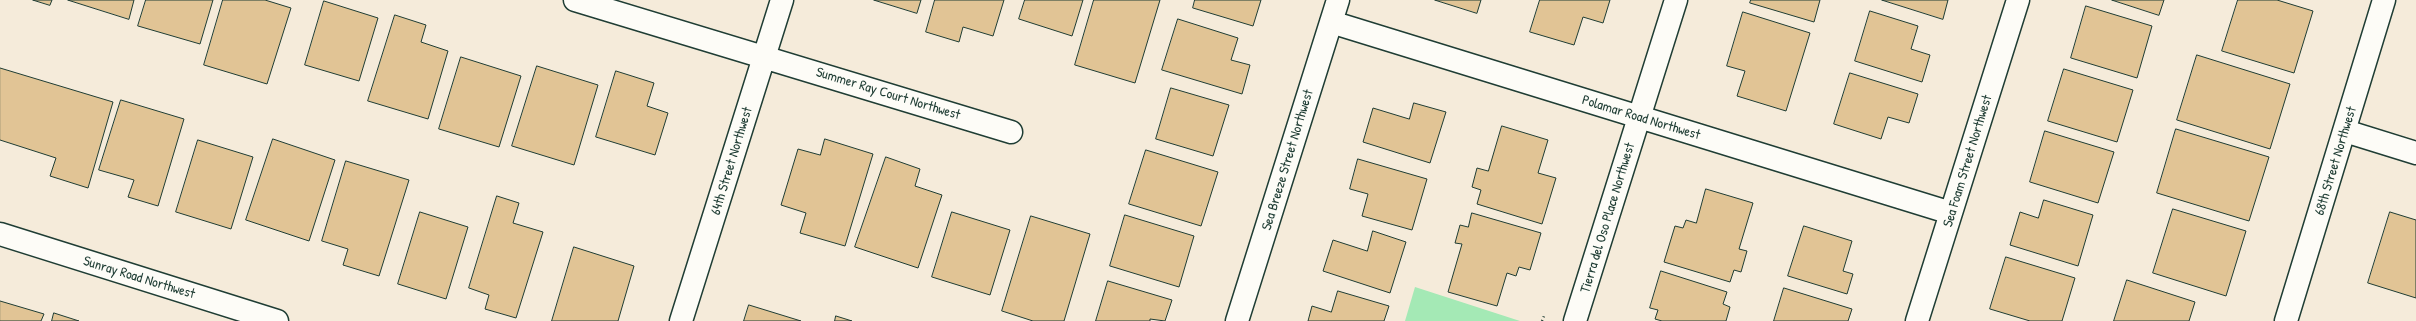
<!DOCTYPE html>
<html>
<head>
<meta charset="utf-8">
<style>
  body { margin:0 }
  canvas { display:block; background:#f5ebda }
</style>
</head>
<body>
<canvas width="2416" height="321"></canvas>
<script>
const context = document.querySelector('canvas').getContext('2d');
context.lineJoin = 'round';
function paint(path, color) { context.fillStyle = color; context.fill(path, 'evenodd'); }
function strokePath(path, color, width, dash) { context.strokeStyle = color; context.lineWidth = width; context.lineCap = dash ? 'butt' : 'round'; context.setLineDash(dash || []); context.stroke(path); }
function drawText(font, color, halo, rows, align = 'center') {
  context.font = font + ' "Patrick Hand",sans-serif'; context.lineWidth = 4; context.setLineDash([]); context.textBaseline = 'middle'; context.strokeStyle = halo; context.fillStyle = color; for (const [text, x, y, turn = 0] of rows) {
    context.save(); context.translate(x, y); context.rotate((+turn || 0) * Math.PI / 180); context.textAlign = isNaN(turn) ? turn : align; if (halo) context.strokeText(text, 0, 0); context.fillText(text, 0, 0); context.restore();
  }
}
const green = new Path2D(`
  M1415,287L1520,321H1405Z`);
const building = new Path2D(`
  M33,0H52L50,5Z
  M68,0H134L129,19Z
  M146,0H213L200,44L138,26Z
  M223,0H265L291,8L267,84L204,65Z
  M874,0H921L917,13Z
  M935,0H1004L993,36L963,27L959,42L926,32Z
  M1025,0H1083L1072,36L1019,19Z
  M1094,0H1160L1135,83L1075,65Z
  M1195,0H1261L1253,26L1193,8Z
  M1435,0H1481L1477,13Z
  M1540,0H1610L1603,23L1583,17L1574,45L1530,32Z
  M1751,0H1820L1814,22L1750,3Z
  M1882,0H1948L1943,19Z
  M2112,0H2164L2159,15Z
  M2238,0H2277L2313,11L2294,73L2222,51Z
  M324,1L378,18L359,81L305,65Z
  M2086,6L2152,26L2137,78L2071,58Z
  M1870,11L1918,26L1911,49L1930,55L1922,82L1855,61Z
  M1743,12L1810,33L1786,111L1737,96L1745,71L1727,66Z
  M395,15L426,25L421,42L448,51L428,119L368,101Z
  M1178,19L1238,38L1231,60L1250,65L1242,94L1162,70Z
  M2197,55L2290,84L2270,149L2177,120Z
  M461,57L521,76L499,147L439,129Z
  M537,66L598,85L574,165L512,146Z
  M0,68L113,102L88,188L50,176L56,158L0,140Z
  M2064,69L2133,90L2117,142L2048,121Z
  M616,71L654,83L647,106L668,113L655,155L596,137Z
  M1850,73L1918,94L1909,123L1888,117L1881,139L1834,124Z
  M1171,88L1229,105L1213,156L1156,139Z
  M121,100L184,119L158,206L128,197L134,180L99,170Z
  M1414,103L1446,112L1430,163L1363,142L1373,108L1409,119Z
  M1502,126L1548,140L1538,173L1556,178L1542,224L1477,204L1481,190L1472,187L1477,168L1488,171Z
  M2176,129L2269,157L2249,221L2157,193Z
  M2045,131L2114,152L2098,203L2030,182Z
  M273,139L335,160L309,241L246,220Z
  M825,139L873,154L845,246L800,233L806,213L781,205L798,149L820,155Z
  M198,140L253,157L231,229L176,212Z
  M1146,150L1218,172L1201,226L1129,204Z
  M886,157L920,169L915,186L942,195L918,268L855,247Z
  M1358,159L1427,179L1412,230L1362,216L1368,194L1350,189Z
  M346,161L409,180L379,276L343,265L348,249L322,241Z
  M1706,189L1753,203L1739,249L1747,251L1741,272L1734,270L1730,282L1664,262L1675,226L1683,228L1686,220L1696,223Z
  M497,196L519,203L513,223L543,232L516,318L485,309L489,295L469,288Z
  M2044,200L2093,215L2078,266L2010,245L2020,212L2038,218Z
  M2173,209L2246,231L2226,296L2153,273Z
  M420,212L468,227L446,299L398,284Z
  M952,212L1010,230L990,295L932,277Z
  M2390,212L2416,220V298L2368,283Z
  M1472,213L1541,233L1530,270L1519,267L1516,276L1507,273L1497,306L1448,292L1462,244L1455,243L1460,225L1468,227Z
  M1125,215L1194,236L1179,287L1110,266Z
  M1031,216L1090,234L1064,321H1033L1002,311Z
  M1804,226L1852,241L1843,271L1853,274L1847,294L1788,276Z
  M1373,231L1406,242L1390,293L1323,271L1333,240L1367,251Z
  M574,247L634,266L618,321H552Z
  M2006,257L2075,278L2062,321H2030L1990,309Z
  M1661,271L1727,292L1723,304L1730,307L1726,321H1662L1655,319L1658,310L1650,308Z
  M2127,280L2195,302L2189,321H2114Z
  M1108,281L1172,300L1165,321L1150,319V321H1096Z
  M1784,288L1852,309L1848,321H1774Z
  M1338,291L1389,306L1384,321H1308L1312,306L1331,312Z
  M0,301L44,314L41,321H0Z
  M749,305L801,321H744Z
  M54,313L79,321H52Z
  M836,316L852,321H835Z`);
const path = new Path2D(`
  M1542,321L1544,316`);
const minor = new Path2D(`
  M575,0L1011,132
  M1331,22L1951,213
  M2345,131L2416,153
  M0,234L277,321
  M681,321L782,0
  M1237,321L1338,0
  M1575,321L1676,0
  M1917,321L2018,0
  M2286,321L2384,0`);
const streetNames = [
  ["Summer Ray Court Northwest",888,94,17],
  ["Polamar Road Northwest",1641,118,17],
  ["Sea Breeze Street Northwest",1288,160,-73],
  ["64th Street Northwest",732,161,-73],
  ["Sea Foam Street Northwest",1968,161,-73],
  ["68th Street Northwest",2336,161,-73],
  ["Tierra del Oso Place Northwest",1608,218,-73],
  ["Sunray Road Northwest",139,278,17]
];
paint(green, '#a4e9b5');
paint(building, '#e1c495');
strokePath(building, '#1f3d34', 1);
strokePath(minor, '#1f3d34', 25);
strokePath(path, '#1f3d34', 2.5, [1, 3]);
strokePath(minor, '#fdfcf7', 22);
drawText('14px', '#1f3d34', '#fdfcf7', streetNames);
</script>
</body>
</html>
